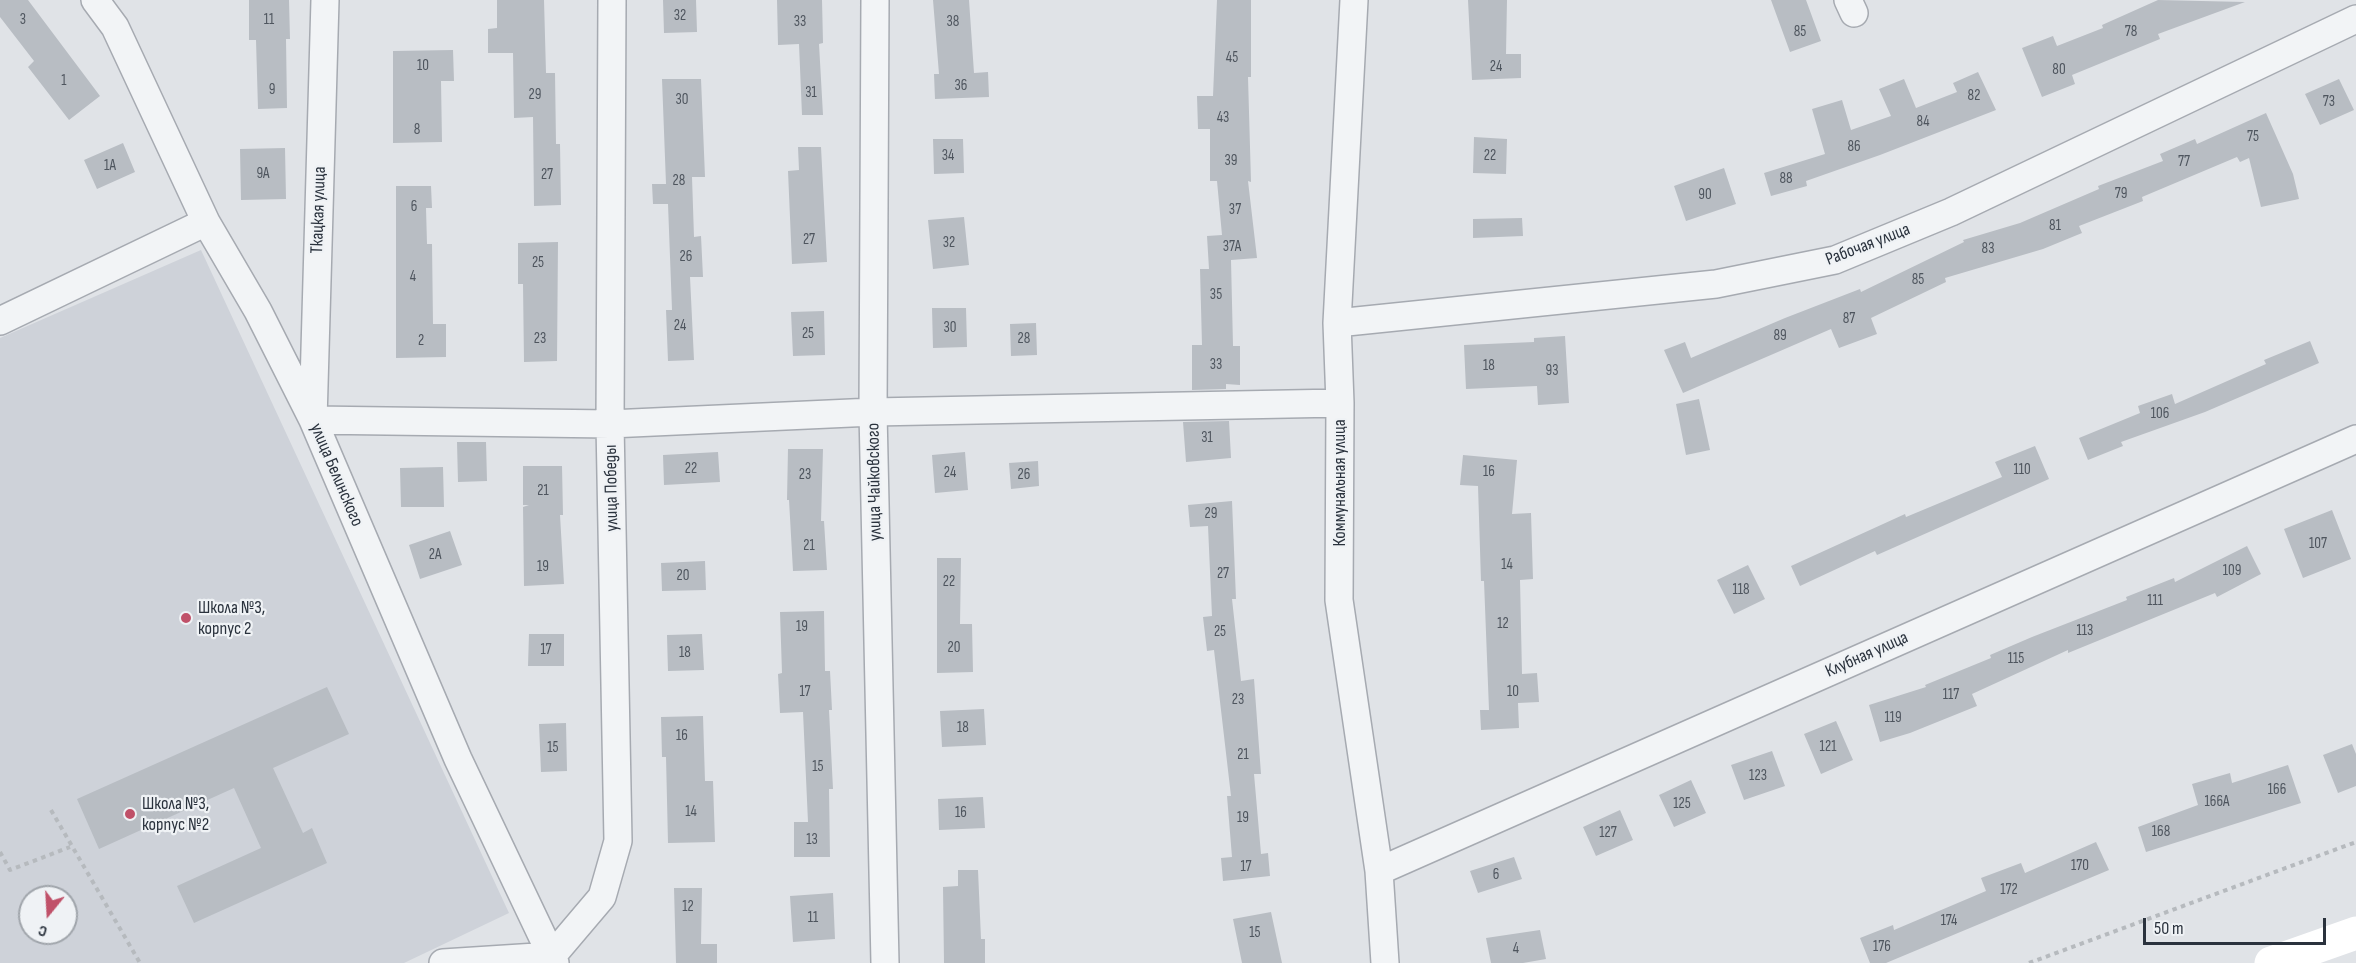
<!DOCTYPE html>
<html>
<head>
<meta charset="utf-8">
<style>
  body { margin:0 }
  #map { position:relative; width:2356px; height:963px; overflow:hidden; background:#e0e3e7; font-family:"Sofia Sans Condensed",sans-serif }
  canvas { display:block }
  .north { position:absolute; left:18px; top:885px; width:60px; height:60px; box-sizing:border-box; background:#eff2f5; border:2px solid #a0a5ab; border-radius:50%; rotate:198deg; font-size:16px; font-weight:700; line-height:24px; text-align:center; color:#2a323d }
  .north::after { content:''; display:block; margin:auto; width:21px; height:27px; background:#c05169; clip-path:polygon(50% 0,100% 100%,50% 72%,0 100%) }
  .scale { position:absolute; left:2143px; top:918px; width:183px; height:27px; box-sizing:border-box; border:3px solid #2a323d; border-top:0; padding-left:8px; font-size:18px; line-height:21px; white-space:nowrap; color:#2a323d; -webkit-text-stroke:4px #eff2f5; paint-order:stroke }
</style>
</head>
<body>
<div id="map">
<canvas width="2356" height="963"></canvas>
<div class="north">С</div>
<div class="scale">50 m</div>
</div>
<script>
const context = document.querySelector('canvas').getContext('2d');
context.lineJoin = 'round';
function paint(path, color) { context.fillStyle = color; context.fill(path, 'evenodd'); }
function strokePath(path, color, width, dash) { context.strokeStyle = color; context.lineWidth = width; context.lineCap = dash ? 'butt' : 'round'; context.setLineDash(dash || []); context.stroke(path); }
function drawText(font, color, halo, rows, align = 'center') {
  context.font = font + ' "Sofia Sans Condensed",sans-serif'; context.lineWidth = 4.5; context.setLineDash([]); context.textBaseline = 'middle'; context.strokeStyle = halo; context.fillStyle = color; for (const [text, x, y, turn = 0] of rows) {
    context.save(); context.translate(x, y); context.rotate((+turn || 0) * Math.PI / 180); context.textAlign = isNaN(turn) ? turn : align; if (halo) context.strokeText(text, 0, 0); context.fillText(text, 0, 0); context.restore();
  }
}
const built = new Path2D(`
  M201,250L509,913L404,963H0V338ZM30,897H66V933H30Z`);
const building = new Path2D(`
  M0,0H28L100,96L69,120L28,67L34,61L0,17Z
  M249,0H289L290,39H286L287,108L258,109L256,40H249Z
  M497,0H544L546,73H555L556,144H560L561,205L534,206L533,117L514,118L513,53H488V29L497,28Z
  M663,0H696L697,32L664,33Z
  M777,0H822L823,43L819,44L823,115H802L799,44L778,45Z
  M933,0H969L974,73L988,72L989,97L935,99L934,74H939Z
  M1217,0H1251V77H1248L1251,182L1248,181L1257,258L1231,260L1233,346H1240V385L1226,384V389L1192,390V345H1202L1200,269H1209L1207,236L1222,235L1217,181H1210V129H1198L1197,96H1213Z
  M1468,0H1507L1506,54H1521V78L1472,80Z
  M1771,0H1806L1821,41L1790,52Z
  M2158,0L2245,2L2158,34L2160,39L2072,75L2075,84L2042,97L2022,48L2053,36L2057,46L2103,28L2102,25Z
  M453,50L454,81H441L442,142L393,143V51Z
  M1978,72L1996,110L1880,155L1806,181L1807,186L1771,196L1764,173L1825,154L1812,109L1842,100L1851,130L1891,116L1879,89L1904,79L1916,108L1957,92L1953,83Z
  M662,79H701L705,177H692L694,237L701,236L703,277H690L694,360L668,361L666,310H672L668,204H653L652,184H666Z
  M2339,79L2354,110L2320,125L2305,94Z
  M2266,113L2293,174L2299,199L2261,207L2249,158L2240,162L2237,157L2142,197L2143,201L2079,226L2082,233L2043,249L1945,278L1946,282L1871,318L1877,334L1839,348L1831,329L1683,393L1664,350L1685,342L1691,358L1785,318L1860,289L1861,292L1964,242L1963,240L2020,223L2099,189L2098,186L2163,161L2160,154L2195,139L2197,144Z
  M1474,137L1507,139L1506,174L1473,173Z
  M933,139H963L964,173L934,174Z
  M123,143L135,172L97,189L84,160Z
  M798,147H821L827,262L792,264L788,171L799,170Z
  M285,148L286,199L241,200L240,149Z
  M1724,168L1736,204L1686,221L1674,186Z
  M396,186H431L432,208H426L427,244H432L433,324H446V357L396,358Z
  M964,217L969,265L933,269L928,220Z
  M1522,218L1523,236L1473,238V219Z
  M558,242L557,361L524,362L523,284H518V243Z
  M932,308H966L967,347L933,348Z
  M824,311L825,355L793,356L791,312Z
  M1036,323L1037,355L1011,356L1010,324Z
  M1565,336L1569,403L1538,405L1537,386L1466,389L1464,345L1534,342V338Z
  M2310,341L2319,363L2205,412L2121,442L2123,446L2088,460L2079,438L2140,413L2138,406L2172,394L2175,404L2266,364L2264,360Z
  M1699,399L1710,450L1686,455L1676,404Z
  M1229,421L1231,458L1186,462L1183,422Z
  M457,442H486L487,481L458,482Z
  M2035,446L2049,479L1877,555L1875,551L1800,586L1791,566L1905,514L1906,517L2002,477L1995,462Z
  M788,449H823L821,521H824L827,570L793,571L789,500H787Z
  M718,452L720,482L664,485L663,455Z
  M965,452L968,490L935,493L932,455Z
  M1463,455L1517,460L1512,514L1531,513L1533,579L1520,580L1522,674L1537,673L1539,702L1518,703L1519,728L1481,730L1480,710H1489L1484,581H1481L1478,486L1460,485Z
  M1038,461L1039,486L1011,489L1009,463Z
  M523,466H562L563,515H560L564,584L524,586L523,507L529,505H523Z
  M443,467L444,507H401L400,468Z
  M1232,501L1236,599H1232L1241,681L1254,679L1261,774H1254L1261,854L1268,853L1270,876L1223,881L1221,858L1232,857L1227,796H1231L1214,650L1207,651L1203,617L1212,616L1208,526L1190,527L1188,505Z
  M2332,510L2351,559L2303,578L2284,529Z
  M450,531L462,565L420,579L409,545Z
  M2247,546L2261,574L2217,597L2215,593L2068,653V650L1972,694L1977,706L1910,733L1880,742L1869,705L1926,687L1925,685L1991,658L1990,655L2032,637L2127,600L2126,597L2174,578L2175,582Z
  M937,558H961L960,624H972L973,672L937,673Z
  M705,561L706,590L662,591L661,563Z
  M1748,565L1765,599L1734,614L1717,580Z
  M824,611L825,671H830L832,710H829L833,789H829L830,857H794V822H808L803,712L780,713L778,674L782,673L780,612Z
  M529,634H564V666H528Z
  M702,634L704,670L668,671L667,635Z
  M327,687L349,734L273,768L303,833L312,828L327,863L194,923L177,886L261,848L234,788L99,849L77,799Z
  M984,709L986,745L942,747L940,711Z
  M703,716L705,781H713L715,842L668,843L666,757H662L661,717Z
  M1836,721L1853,760L1821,774L1804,734Z
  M566,723L567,771L541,772L539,724Z
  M2352,744L2356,754V786L2338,793L2323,755Z
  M1772,751L1785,786L1744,800L1731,765Z
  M2288,765L2301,803L2146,852L2138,827L2198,805L2192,784L2230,773L2232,783Z
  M1691,780L1706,813L1674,827L1659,795Z
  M983,797L985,828L939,830L938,799Z
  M1620,810L1633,840L1596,856L1583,827Z
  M2096,842L2109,870L1886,963H1870L1860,938L1893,925L1894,930L1986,891L1981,878L2021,863L2025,873Z
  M1514,857L1522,879L1478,893L1470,871Z
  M958,870H978L981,939H985V963H944L943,887L958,886Z
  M674,888H702L701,944H717V963H676Z
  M833,893L835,939L793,942L790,896Z
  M1271,912L1282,963H1242L1233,919Z
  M1540,930L1546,959L1523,963H1491L1486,938Z`);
const path = new Path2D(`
  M51,810L140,963
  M0,852L10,870L70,847
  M2029,963L2356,842`);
const street = new Path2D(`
  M95,0L115,27L206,222L258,311L313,420L458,759L555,963
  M325,0L313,420L610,424L873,412L1340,403
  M875,0L873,412L885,963
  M1354,0L1337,323L1340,403L1339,600L1379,871L1385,963
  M1848,0L1854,13
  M0,321L206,222
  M1337,323L1716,284L1835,260L1951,212L2356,19
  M1379,871L2356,439
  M443,963L552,956L602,897L618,841L610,424L612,0`);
const secondary = new Path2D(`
  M2271,963L2356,933`);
const markers = [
  [186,618,6,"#c05169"],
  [130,814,6,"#c05169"]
];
const numberNames = [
  ["32",680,16],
  ["3",23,20],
  ["11",269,20],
  ["33",800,22],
  ["38",953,22],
  ["85",1800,32],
  ["78",2131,32],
  ["45",1232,58],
  ["10",423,66],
  ["24",1496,67],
  ["80",2059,70],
  ["1",64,81],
  ["36",961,86],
  ["9",272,90],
  ["31",811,93],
  ["29",535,95],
  ["82",1974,96],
  ["30",682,100],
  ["73",2329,102],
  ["43",1223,118],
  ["84",1923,122],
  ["8",417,130],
  ["75",2253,137],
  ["86",1854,147],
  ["34",948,156],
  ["22",1490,156],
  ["39",1231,161],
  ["77",2184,162],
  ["1А",110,166],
  ["9А",263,174],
  ["27",547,175],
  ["88",1786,179],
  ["28",679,181],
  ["79",2121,194],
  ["90",1705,195],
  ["6",414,207],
  ["37",1235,210],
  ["81",2055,226],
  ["27",809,240],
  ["32",949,243],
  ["37А",1232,247],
  ["83",1988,249],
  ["26",686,257],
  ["25",538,263],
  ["4",413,277],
  ["85",1918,280],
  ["35",1216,295],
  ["87",1849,319],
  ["24",680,326],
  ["30",950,328],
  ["25",808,334],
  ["89",1780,336],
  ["23",540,339],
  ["28",1024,339],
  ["2",421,341],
  ["33",1216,365],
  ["18",1489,366],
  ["93",1552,371],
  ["106",2160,414],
  ["31",1207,438],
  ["22",691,469],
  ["110",2022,470],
  ["16",1489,472],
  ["24",950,473],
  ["23",805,475],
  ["26",1024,475],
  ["21",543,491],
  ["29",1211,514],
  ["107",2318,544],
  ["21",809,546],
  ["2А",435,555],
  ["14",1507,565],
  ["19",543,567],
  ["109",2232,571],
  ["27",1223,574],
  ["20",683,576],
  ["22",949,582],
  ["118",1741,590],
  ["111",2155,601],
  ["12",1503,624],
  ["19",802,627],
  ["113",2085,631],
  ["25",1220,632],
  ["20",954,648],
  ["17",546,650],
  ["18",685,653],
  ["115",2016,659],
  ["17",805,692],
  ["10",1513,692],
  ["117",1951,695],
  ["23",1238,700],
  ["119",1893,718],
  ["18",963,728],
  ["16",682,736],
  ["121",1828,747],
  ["15",553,748],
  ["21",1243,755],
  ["15",818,767],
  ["123",1758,776],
  ["166",2277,790],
  ["166А",2217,802],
  ["125",1682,804],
  ["14",691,812],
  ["16",961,813],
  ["19",1243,818],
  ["168",2161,832],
  ["127",1608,833],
  ["13",812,840],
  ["170",2080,866],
  ["17",1246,867],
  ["6",1496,875],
  ["172",2009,890],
  ["12",688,907],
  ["11",813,918],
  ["174",1949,921],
  ["15",1255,933],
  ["176",1882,947],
  ["4",1516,949]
];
const streetNames = [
  ["Ткацкая улица",319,210,-88],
  ["Рабочая улица",1868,245,-21],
  ["улица Белинского",336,475,67],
  ["улица Чайковского",875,482,-91],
  ["Коммунальная улица",1340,483,-90],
  ["улица Победы",612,488,-91],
  ["Клубная улица",1867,655,-24]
];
const poiNames = [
  ["Школа №3,",198,608],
  ["корпус 2",198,629],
  ["Школа №3,",142,804],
  ["корпус №2",142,825]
];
paint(built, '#ced2d9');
paint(building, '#b8bdc3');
strokePath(street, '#a6aab1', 30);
strokePath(path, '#b6babe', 4, [4.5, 4.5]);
strokePath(street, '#f2f4f6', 27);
strokePath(secondary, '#fff', 33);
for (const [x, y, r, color] of markers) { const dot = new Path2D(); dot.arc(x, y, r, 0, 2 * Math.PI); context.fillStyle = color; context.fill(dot); strokePath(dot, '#eff2f5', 2); }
drawText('15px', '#4e555e', null, numberNames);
drawText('18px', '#2a323d', '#eff2f5', streetNames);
drawText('18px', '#2a323d', '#eff2f5', poiNames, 'left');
</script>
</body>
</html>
